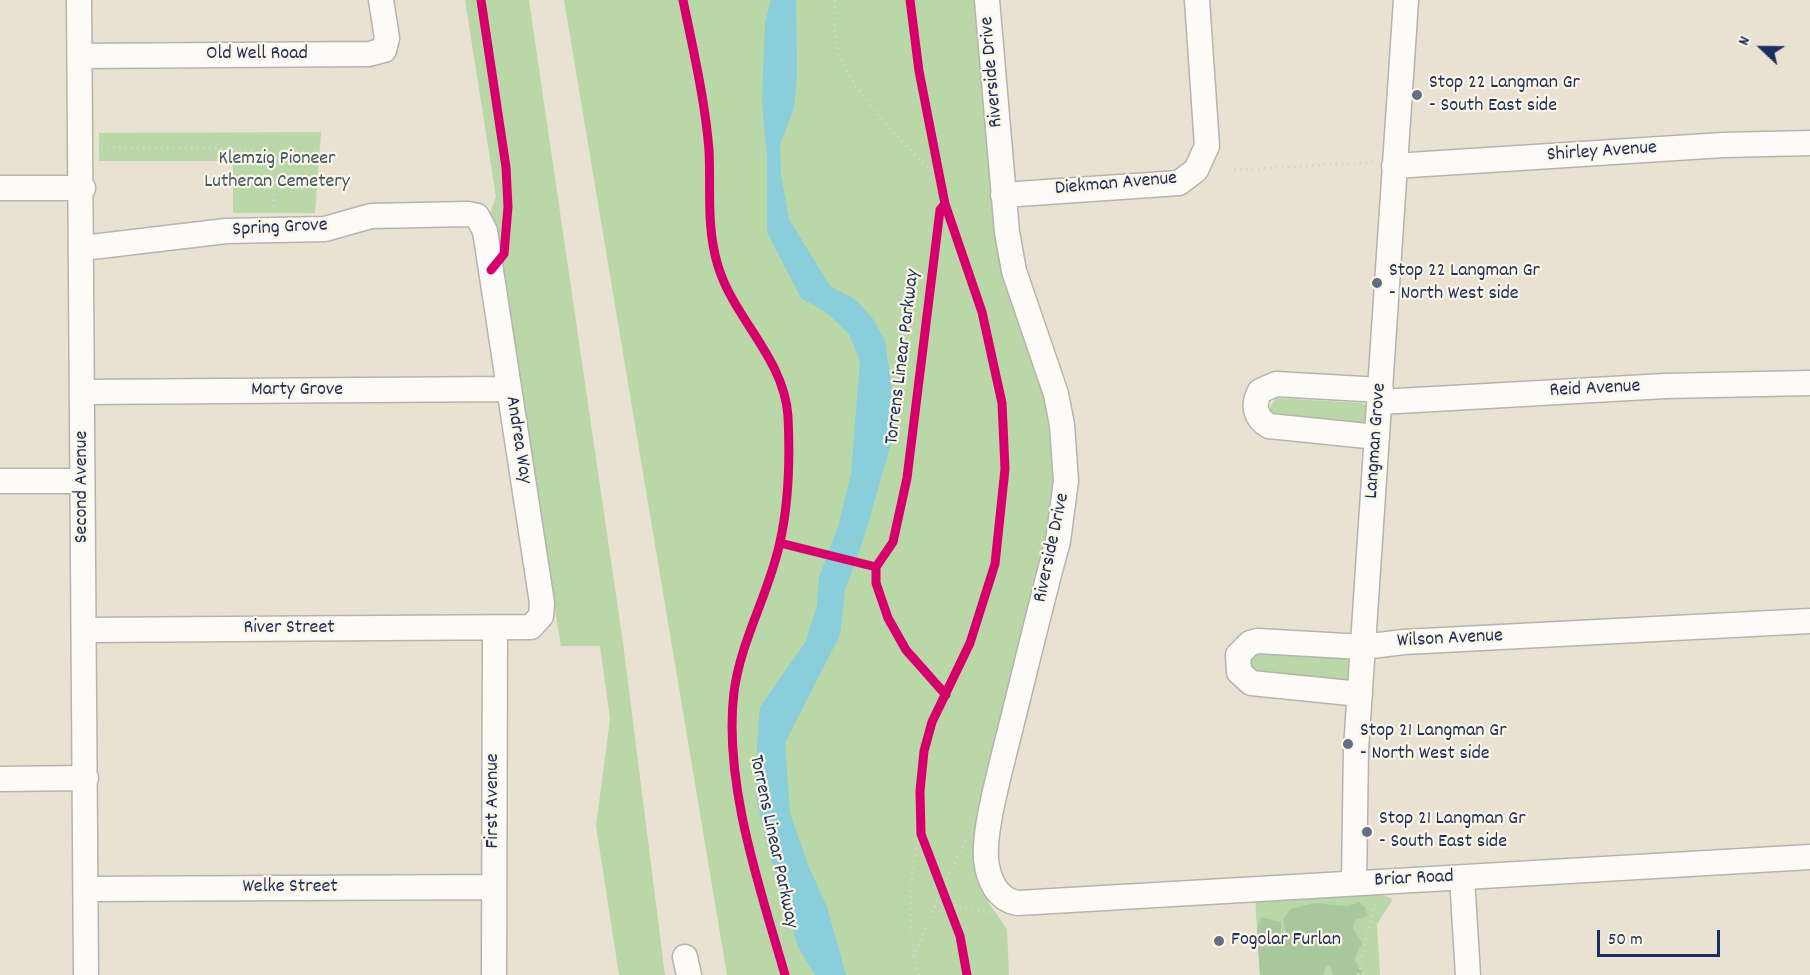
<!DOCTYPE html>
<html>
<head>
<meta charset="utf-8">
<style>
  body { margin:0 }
  #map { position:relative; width:1810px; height:975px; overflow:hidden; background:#e9e2d3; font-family:Dekko,sans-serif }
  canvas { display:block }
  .north { position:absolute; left:1732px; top:18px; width:60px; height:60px; -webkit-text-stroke:4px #fcf5e5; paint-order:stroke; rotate:292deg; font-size:16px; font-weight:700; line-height:24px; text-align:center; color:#1b2f5e }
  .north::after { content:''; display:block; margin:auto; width:21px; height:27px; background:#1b2f5e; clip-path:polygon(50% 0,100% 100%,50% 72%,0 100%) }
  .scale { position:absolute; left:1597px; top:930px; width:123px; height:27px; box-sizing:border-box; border:3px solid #1b2f5e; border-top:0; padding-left:8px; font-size:18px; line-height:21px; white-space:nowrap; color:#1b2f5e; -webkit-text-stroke:4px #fcf5e5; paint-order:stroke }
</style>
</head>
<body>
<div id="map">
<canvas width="1810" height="975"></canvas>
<div class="north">N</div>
<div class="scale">50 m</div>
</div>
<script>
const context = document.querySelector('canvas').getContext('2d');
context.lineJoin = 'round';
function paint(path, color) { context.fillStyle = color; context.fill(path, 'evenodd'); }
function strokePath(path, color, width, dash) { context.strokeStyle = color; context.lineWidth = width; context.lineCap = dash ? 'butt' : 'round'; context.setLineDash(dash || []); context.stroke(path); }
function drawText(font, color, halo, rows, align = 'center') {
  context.font = font + ' Dekko,sans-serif'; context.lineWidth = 4.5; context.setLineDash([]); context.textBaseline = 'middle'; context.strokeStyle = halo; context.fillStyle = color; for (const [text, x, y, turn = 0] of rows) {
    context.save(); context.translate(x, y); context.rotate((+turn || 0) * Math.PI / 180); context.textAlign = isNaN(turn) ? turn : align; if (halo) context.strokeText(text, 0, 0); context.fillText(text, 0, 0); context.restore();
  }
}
const green = new Path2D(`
  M465,0H529L623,643L665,975H619L596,826L610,719L600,646H561L489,216L496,197Z
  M564,0H983L999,216L1056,414L1061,488L981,866L988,902L1007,929L1009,975H727Z
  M321,132L315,213H233V161H99V133Z
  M1276,398L1361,403L1367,406L1366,426L1277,425L1268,411Z
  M1258,652L1345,658L1351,662L1349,682L1253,679L1247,658Z
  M1366,889L1393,899L1377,924L1380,975H1260L1255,898Z`);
const forest = new Path2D(`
  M1359,902L1366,909L1368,916L1355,920L1353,928L1362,943L1354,960L1362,970L1361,975H1333L1330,966L1327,965L1323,975H1260L1257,929L1261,917L1281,922V934L1286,933L1283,920L1290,909L1314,903L1348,906Z`);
const water = new Path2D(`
  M771,0H796L797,76L794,108L780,144L781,175L789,219L830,286L856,300L873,319L885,341L893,396L890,447L864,538L845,590L840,635L785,743L790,813L808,865L827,907L846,975H815L798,947L768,849L756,797L757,745L760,707L806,641L817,605L819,577L838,527L851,474L860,361L849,334L827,313L801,298L767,232V157L762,103L765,23Z`);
const path = new Path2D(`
  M835,0C835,11 834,22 835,33C841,85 891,126 922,163L930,170L938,169
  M101,147L249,149C281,163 274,183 274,212
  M1234,170L1376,162
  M948,904L991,913
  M914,957L942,888L966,841
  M919,975C907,929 907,879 921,834
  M1358,975L1375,901`);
const minor = new Path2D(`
  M79,0C82,325 85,650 86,975
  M987,0L1007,232L1014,271L1056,394L1062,425L1066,481L1058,541C1039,610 1023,680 1005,750C998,780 984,829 986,859C988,879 997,900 1018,903L1810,857
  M80,56L369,54L384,50L387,38L381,0
  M1394,166L1723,145L1810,143
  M0,188H83
  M1003,195L1179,183L1196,170L1207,146L1197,0
  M83,248L226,231L325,229L371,216L468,214L477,216L485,231L542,603L541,616L531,627L84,630
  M84,392L509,389
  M1380,402L1665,386L1810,383
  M1377,437L1269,426C1255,418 1252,405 1260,391L1276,384L1381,390
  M0,481H82
  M1360,694L1251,683L1239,672L1238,655L1250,643L1258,641L1363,647L1404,642L1810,621
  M0,779L86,778
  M1462,878L1468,975
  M1354,883L1356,749L1406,0
  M86,889L494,887
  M685,957L689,975
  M494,975L495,628`);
const cycleway = new Path2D(`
  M481,0L506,167L508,207L504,254L491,270
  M683,0C693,49 705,100 709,150C711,189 706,227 718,266C734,319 784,358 788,416C790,457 789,502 780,542C769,594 741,639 734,692C723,783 760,888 785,975
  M910,0L919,71L945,204L982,312L1002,403L1005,469L995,564L970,643L932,722L924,751L920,791L921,834L960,936L967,975
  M945,204L940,210L907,478L893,542L876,567V583L888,618L906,650L946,695
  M780,543L876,567`);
const markers = [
  [1417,95,6,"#636e87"],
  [1377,283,6,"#636e87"],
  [1348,744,6,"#636e87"],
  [1367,832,6,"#636e87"],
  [1219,941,6,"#636e87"]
];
const streetNames = [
  ["Old Well Road",257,55],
  ["Riverside Drive",993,72,-95],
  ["Shirley Avenue",1602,153,-4],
  ["Diekman Avenue",1116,185,-5],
  ["Spring Grove",280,229,-3],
  ["Torrens Linear Parkway",904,357,-83],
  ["Reid Avenue",1595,390,-3],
  ["Marty Grove",297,391],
  ["Andrea Way",517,440,81],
  ["Langman Grove",1377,441,-86],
  ["Second Avenue",83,487,-90],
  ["Riverside Drive",1053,548,-78],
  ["River Street",289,629],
  ["Wilson Avenue",1450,640,-3],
  ["First Avenue",494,801,-90],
  ["Torrens Linear Parkway",772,842,78],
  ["Briar Road",1414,880,-3],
  ["Welke Street",290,888]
];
const poiNames = [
  ["Stop 22 Langman Gr",1429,84],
  ["- South East side",1429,107],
  ["Stop 22 Langman Gr",1389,272],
  ["- North West side",1389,295],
  ["Stop 21 Langman Gr",1360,732],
  ["- North West side",1360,755],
  ["Stop 21 Langman Gr",1379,820],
  ["- South East side",1379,843],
  ["Fogolar Furlan",1231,941]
];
const parkNames = [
  ["Klemzig Pioneer",277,160],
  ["Lutheran Cemetery",277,183]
];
paint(green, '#b9d7a7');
paint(forest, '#a9c79d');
paint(water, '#8acedb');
strokePath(minor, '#b5b3ae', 27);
strokePath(path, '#d5d4d2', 3, [1.5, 4.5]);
strokePath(minor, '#fcfbf8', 24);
strokePath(cycleway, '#d6006c', 9);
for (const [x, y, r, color] of markers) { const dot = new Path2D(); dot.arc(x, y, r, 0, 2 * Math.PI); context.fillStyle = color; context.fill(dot); strokePath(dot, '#fcf5e5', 2); }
drawText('20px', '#1b2f5e', '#fcf5e5', streetNames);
drawText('20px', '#1b2f5e', '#fcf5e5', poiNames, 'left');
drawText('20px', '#395767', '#fcf5e5', parkNames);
</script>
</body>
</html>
